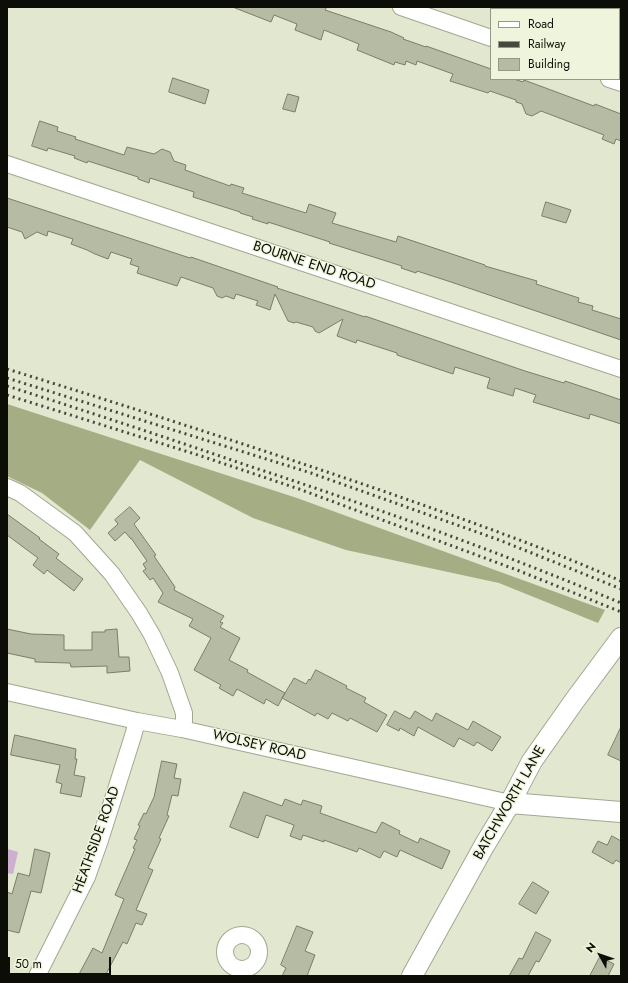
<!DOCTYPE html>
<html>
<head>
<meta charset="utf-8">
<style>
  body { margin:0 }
  #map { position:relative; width:628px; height:983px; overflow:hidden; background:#e2e7cf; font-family:Jost,sans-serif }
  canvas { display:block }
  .frame { position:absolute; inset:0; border:8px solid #0b0d06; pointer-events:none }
  .legend { position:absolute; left:490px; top:8px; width:130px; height:72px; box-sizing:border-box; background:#eff5dc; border:1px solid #949886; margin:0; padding:5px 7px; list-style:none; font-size:12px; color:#0b0d06 }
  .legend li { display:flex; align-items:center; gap:8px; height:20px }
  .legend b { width:20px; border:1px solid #949886 }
  .north { position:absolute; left:580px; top:935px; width:40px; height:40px; -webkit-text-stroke:3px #eff5dc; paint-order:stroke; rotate:310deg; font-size:11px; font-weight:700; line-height:16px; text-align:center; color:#0b0d06 }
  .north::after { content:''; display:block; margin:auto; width:14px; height:18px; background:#0b0d06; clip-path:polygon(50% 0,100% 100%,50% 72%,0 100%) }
  .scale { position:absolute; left:8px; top:957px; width:103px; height:18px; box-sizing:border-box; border:2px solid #0b0d06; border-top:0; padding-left:5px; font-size:12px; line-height:14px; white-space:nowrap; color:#0b0d06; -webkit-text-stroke:3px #eff5dc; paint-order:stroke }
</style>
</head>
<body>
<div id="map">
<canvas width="628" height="983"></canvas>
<div class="frame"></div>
<ul class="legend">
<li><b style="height:5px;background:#fff"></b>Road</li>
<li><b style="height:5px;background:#45483d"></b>Railway</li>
<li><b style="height:11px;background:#b6bba4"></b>Building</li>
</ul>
<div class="north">N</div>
<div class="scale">50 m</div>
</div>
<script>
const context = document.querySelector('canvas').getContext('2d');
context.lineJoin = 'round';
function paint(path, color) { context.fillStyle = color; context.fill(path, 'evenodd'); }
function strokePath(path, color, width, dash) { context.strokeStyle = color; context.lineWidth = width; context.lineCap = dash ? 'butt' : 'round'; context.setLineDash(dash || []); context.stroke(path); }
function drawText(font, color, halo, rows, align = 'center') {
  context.font = font + ' Jost,sans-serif'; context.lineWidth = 3; context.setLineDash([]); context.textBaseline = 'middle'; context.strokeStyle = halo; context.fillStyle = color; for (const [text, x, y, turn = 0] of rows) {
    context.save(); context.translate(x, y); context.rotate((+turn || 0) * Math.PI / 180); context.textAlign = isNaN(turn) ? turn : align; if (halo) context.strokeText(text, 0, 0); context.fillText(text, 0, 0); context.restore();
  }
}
const forest = new Path2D(`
  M7,404L297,498L605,610L598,623L499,583L346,550L253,518L140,460L90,530L42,493L7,476Z`);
const water = new Path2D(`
  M8,849L18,852L13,874L7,873Z`);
const building = new Path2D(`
  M235,7H327L325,10L391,32L404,38L403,39L426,47V46L491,69V79H514L523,82L524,80L594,106L595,104L621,114V141L616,139L614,144L602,139L604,135L541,111L532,116L526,114L522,104L516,102V100L490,91L488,93L450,81L453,74L417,61L416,65L406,61L405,65L395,62L394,65L357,50L359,44L324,30L321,40L295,30L297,24L274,15L271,22L235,8Z
  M173,78L209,90L205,104L169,92Z
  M288,94L299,97L295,112L283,109Z
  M40,121L58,127L57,131L76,137L75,139L124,155L127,147L154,154L162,149L170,152L174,161L186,165L185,170L230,186L231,184L244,188L242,193L306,213L309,204L336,213L332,223L396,242L398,236L485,265V266L537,281L536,284L579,298L578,302L593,306L592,310L621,319V340L451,282L417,271L416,273L401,268L402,266L329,243L330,242L268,222V224L252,219L253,217L240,213V212L193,197L194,192L150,178L149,183L138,179V177L88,161L87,163L74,158L75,156L48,148L47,151L32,146Z
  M7,198L190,258L191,257L278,287L277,288L365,317V316L525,371L564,383L565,381L598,392L621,400V424L590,414L589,419L533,402L536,395L515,388L513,396L487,388L490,378L455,367L453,374L397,355V353L357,340L356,343L337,336L343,319L319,333L315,331L313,327L296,322L294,323L288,321L275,294L270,310L256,305L258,301L236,294L234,299L226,296L222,298L217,296L213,288L181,277L177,286L137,273L139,267L130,264L132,259L111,252L108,259L95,254L87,250L71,244L73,239L48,231L47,236L37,232L25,239L22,232L7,227Z
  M546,202L571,210L566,223L542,216Z
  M130,507L140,518L134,524L156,555L154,556L175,587L174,590L224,616L220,622L223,623L220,627L240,638L229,660L248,670L247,672L285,693L278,706L266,699L264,704L237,689L233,696L219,688L221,685L194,670L211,638L189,626L193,619L158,602L163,593L153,578L150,580L143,571L146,569L143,564L147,561L131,538V539L125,532L115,541L108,533L118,524L115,520Z
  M7,514L40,538L39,539L59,554L56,558L83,579L74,591L47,570L44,574L33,565L38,558L7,535Z
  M7,629L31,634L64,635V650H92V632H105V630L117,629L119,657H129L130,671L107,673V666L71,667L70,663L35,662V659L7,653Z
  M316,670L347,686L346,688L366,698L364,702L387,715L377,732L350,718L348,721L332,713L328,719L317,713L315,716L282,698L294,678L306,684L309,679L310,680Z
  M395,711L410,719L415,711L432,721L436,713L468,730L473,721L501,737L492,751L477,742L474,746L459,738L454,747L418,727L414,736L400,728L399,731L387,725Z
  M621,727V761L608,755Z
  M15,735L76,749L75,759H77L74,775L85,777L81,797L60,793L62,784L56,782L60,765L11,755Z
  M162,761L177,764L174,778L181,779L178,796L172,795L167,815L169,816L159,838L161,839L148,868L153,870L136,910L147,914L142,925L136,923L127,944L123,942L105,976H78L93,948L102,953L124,899L115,895L135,849L133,848L137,840L134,839L140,826L138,825L144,813L146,814L154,797Z
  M244,792L282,806L285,799L301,805L303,800L322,806L320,813L376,833L382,822L400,831L399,834L418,843L420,838L450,851L442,869L400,850L397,857L384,851L380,858L359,848L357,852L324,840V842L303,835L301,840L290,836L294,825L266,815L258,838L230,827Z
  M612,836L621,841V863L616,860L613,864L592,852L598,841L607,845Z
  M35,849L50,853L41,893L31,891L19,933L7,930V892L12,894L18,873L29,876Z
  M533,882L549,892L536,914L519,904Z
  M297,926L313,932L305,951L315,955L307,976H282L286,968L281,965Z
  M536,932L551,940L539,962L536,961L528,976H509L519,958L522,959Z
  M600,957L614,964L608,976H590Z`);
const minor = new Path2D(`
  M401,7L491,38
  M609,79L621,83
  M7,164L621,369
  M7,487L20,493L75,533L112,574L139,613L152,635L170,673L184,713V721L182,729
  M7,692L137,721L182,729L510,803
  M225 952a17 17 0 1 1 34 0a17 17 0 1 1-34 0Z
  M37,976L87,877L100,840L133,736L137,721`);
const tertiary = new Path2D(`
  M510,803L621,812
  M412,976L484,846L510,803L532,761L575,700L621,638`);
const rail = new Path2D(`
  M7,369C133,408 258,448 383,491C463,519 543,547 621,581
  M7,378L311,473L502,541L621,589
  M7,386C86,411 165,437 243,464C371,506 497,551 621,603
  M7,395L198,455L299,489L517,570L621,612`);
const streetNames = [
  ["BOURNE END ROAD",314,266,18],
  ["WOLSEY ROAD",259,746,13],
  ["BATCHWORTH LANE",510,803,-60],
  ["HEATHSIDE ROAD",97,840,-70]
];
paint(forest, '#a5ad85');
paint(water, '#cdafd0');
paint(building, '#b6bba4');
strokePath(building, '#7a7e68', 1);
strokePath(minor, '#a2a790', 18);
strokePath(tertiary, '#a2a790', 22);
strokePath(minor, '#fff', 16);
strokePath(tertiary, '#fff', 20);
strokePath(rail, '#45483d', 3, [2, 4]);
drawText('14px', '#0b0d06', '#eff5dc', streetNames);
</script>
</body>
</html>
